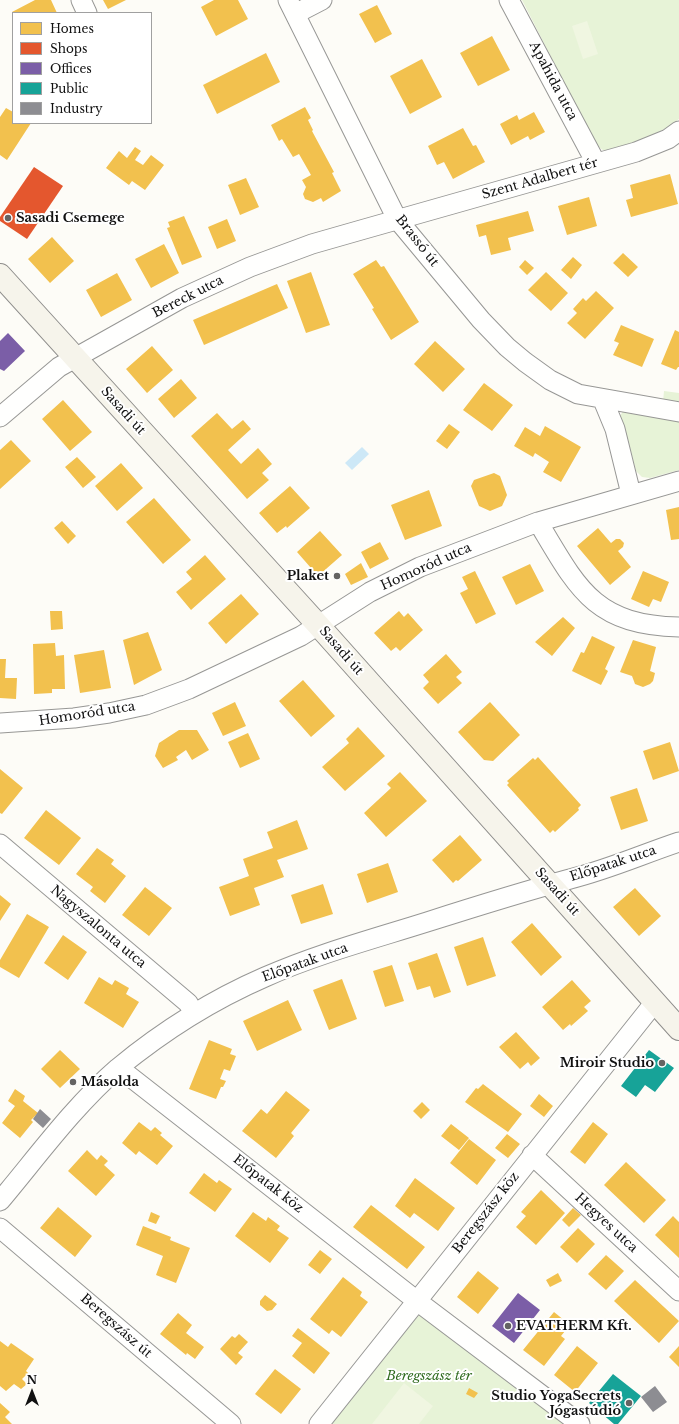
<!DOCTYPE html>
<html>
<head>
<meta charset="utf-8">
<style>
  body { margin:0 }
  #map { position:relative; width:679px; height:1424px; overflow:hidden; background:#fdfcf7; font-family:"Libre Baskerville",serif }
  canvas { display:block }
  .legend { position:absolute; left:12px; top:12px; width:140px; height:112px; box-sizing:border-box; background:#fff; border:1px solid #a0a0a0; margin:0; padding:5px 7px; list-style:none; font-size:12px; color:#111 }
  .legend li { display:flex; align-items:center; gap:8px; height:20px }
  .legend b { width:20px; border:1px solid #a0a0a0 }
  .north { position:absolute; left:12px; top:1372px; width:40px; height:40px; -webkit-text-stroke:3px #fff; paint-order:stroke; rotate:0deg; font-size:11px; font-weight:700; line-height:16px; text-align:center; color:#111 }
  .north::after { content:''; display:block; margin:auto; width:14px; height:18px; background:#111; clip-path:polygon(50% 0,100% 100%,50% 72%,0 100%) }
</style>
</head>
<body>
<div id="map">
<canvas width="679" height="1424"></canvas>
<ul class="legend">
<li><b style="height:11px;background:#f2c14e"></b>Homes</li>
<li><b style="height:11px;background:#e4572e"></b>Shops</li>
<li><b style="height:11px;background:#7b5ea7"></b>Offices</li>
<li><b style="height:11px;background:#17a398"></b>Public</li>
<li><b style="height:11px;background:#8d8d92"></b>Industry</li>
</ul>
<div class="north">N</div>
</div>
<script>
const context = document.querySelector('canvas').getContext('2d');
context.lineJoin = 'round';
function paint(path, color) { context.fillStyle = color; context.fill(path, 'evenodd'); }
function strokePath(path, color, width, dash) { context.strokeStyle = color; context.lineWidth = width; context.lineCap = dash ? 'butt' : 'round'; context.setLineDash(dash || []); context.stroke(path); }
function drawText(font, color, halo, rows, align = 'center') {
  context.font = font + ' "Libre Baskerville",serif'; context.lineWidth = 4; context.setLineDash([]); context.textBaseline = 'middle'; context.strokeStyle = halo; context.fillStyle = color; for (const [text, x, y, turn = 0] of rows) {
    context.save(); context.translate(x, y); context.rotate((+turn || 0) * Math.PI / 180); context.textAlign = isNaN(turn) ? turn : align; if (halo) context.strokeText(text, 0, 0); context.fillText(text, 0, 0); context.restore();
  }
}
const green = new Path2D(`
  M522,0H679V119C665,130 621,155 603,150C601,149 598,146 596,145Z
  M664,391L679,393V405L663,402Z
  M623,411L679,420V470L650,478L642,477L636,471L628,440L620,416Z
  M420,1314L432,1317L564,1424H328Z`);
const pitch = new Path2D(`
  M587,21L598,54L583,59L572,26Z
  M404,1383L433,1406L419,1424H372Z`);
const water = new Path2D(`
  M362,447L369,454L352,470L345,463Z`);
const homes = new Path2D(`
  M35,0H51L57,13H13L12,12Z
  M103,0H126L108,9Z
  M214,0H238L248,19L216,36L201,7Z
  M377,5L392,34L375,43L359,14Z
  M492,36L510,70L478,86L460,53Z
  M266,53L280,82L217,114L203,85Z
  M422,59L442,97L410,114L390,76Z
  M305,107L311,118L308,120L313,130L312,131L334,172L332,173L341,191L323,202L321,198L313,202L305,199L303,194L306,187L302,180L311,175L299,154L293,157L282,139L279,141L271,125Z
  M6,108L13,112V123H31L7,160L0,155V117Z
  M534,112L545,132L530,140L528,136L511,145L500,124L517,115L519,120Z
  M463,128L473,146L476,145L485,162L453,179L444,162L437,165L428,146Z
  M135,147L141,151L135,160L143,165L151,155L164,165L145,190L132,181L129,185L106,168L119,151L127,158Z
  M670,174L678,204L631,217L626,200L633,198L630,185Z
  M246,178L259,207L240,215L228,185Z
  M589,197L597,226L567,235L558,206Z
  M528,211L534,231L508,238L511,250L491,255L486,235L479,237L476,225Z
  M184,216L202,257L182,265L167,228L170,227L168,222Z
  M227,219L236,241L217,249L208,227Z
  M52,237L74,261L50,283L28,259Z
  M164,244L179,273L151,288L135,259Z
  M623,253L638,267L628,277L613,263Z
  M573,257L582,265L571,279L561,270Z
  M376,260L381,267L384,266L419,322L391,340L372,309L374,308L353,274Z
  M525,260L534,268L527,275L519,267Z
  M311,272L330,325L306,333L287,281Z
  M546,272L568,293L551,311L528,290Z
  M117,273L132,300L101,317L86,290Z
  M277,284L288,308L204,345L193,320Z
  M596,291L614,308L585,339L567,323L577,313L573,309L583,298L586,301Z
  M621,325L654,339L642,367L613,355L619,343L614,341Z
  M675,330L679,332V367H678L676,370L661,364Z
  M435,341L465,369L443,392L414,364Z
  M152,346L173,370L147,393L126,369Z
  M181,379L197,398L174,418L158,399Z
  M484,383L513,405L492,431L463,410Z
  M63,400L92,432L70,451L42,419Z
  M217,413L232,429L243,420L251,429L228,450L241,464L258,448L272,464L262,473L269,480L247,499L191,436Z
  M449,424L460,432L447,449L436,441Z
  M545,426L581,447L561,482L543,472L549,462L535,453L533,457L514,446L525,427L540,436Z
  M11,440L31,461L0,489V450Z
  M77,457L96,477L83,488L65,467Z
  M121,463L143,488L117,511L95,486Z
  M494,473L500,476L507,495L502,506L490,511L479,506L471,486L474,480Z
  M290,486L310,508L287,528L286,526L277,533L259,513Z
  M429,490L442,526L405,540L391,505Z
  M154,498L191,540L163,564L126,522Z
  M679,507V539L671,540L666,510Z
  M62,521L76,536L68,544L54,528Z
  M598,528L611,543L616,539H620L624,543L623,547L618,551L631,567L610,585L577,546Z
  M320,531L342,555L318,576L297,552Z
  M380,542L389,559L370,569L361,552Z
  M205,555L226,579L191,610L176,592L192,579L186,572Z
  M361,563L368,577L351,585L345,574Z
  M530,564L544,591L516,605L502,577Z
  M475,571L496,614L476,624L460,593L468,589L462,577Z
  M643,571L669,582L661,602L653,599L649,607L631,599Z
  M241,594L259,614L226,644L208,623Z
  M50,611H62L63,629L51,630Z
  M399,611L404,617L408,613L423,630L400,651L396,647L391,651L374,633Z
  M563,617L575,628L552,656L535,642Z
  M148,632L162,670L134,685L123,640Z
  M592,636L615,647L605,669L608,671L601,685L572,671L581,652L584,653Z
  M633,640L656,647L650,671L655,673L653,681L650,684L643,687L635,684L632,676L620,672Z
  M55,643L56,656L64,655L65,689H52V693L34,694L33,644Z
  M104,650L111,688L80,693L74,655Z
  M446,654L462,672L456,677L462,683L438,704L423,688L429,682L423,675Z
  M0,659H6L5,678H17L16,699L0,698Z
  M303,680L335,716L311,737L279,701Z
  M235,702L246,726L223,736L212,713Z
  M490,702L520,735L493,761L484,760L458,732Z
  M358,727L385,756L345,791L322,767L349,743L346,739Z
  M179,730H197L209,750L192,760L186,750L176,757L178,760L163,768L155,756L159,743Z
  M248,733L260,759L240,768L228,742Z
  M670,742L679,771L653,780L643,751Z
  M538,757L581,805L578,808L579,810L555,832L553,830L550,833L507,785L509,783L507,781L533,758L535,760Z
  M0,769L23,788L2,814L0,813Z
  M400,772L427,801L386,837L364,813L391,788L387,784Z
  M637,788L648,821L621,830L610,797Z
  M46,810L81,838L59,865L24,838Z
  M297,820L308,849L277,860L284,877L254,888L260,905L230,916L219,887L249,876L243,859L273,848L267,832Z
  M460,835L482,860L458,881L456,880L453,883L432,860Z
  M97,848L114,860L111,864L126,876L105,903L90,891L93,887L76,874Z
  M388,863L398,892L367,903L357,874Z
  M323,884L333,914L301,924L291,895Z
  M145,887L172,908L149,936L122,915Z
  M635,888L661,916L639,936L613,907Z
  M0,895L11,904L0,921Z
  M27,914L49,927L19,978L0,967V960Z
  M532,923L562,957L541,976L511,942Z
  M63,935L87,952L68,980L44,963Z
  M483,937L496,976L467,986L454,947Z
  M437,953L451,992L434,998L430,986L417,990L408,963Z
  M392,965L404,1001L385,1007L373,971Z
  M99,977L112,985L115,980L129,988L126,994L139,1002L123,1028L84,1003Z
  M342,979L357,1019L329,1030L313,990Z
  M572,980L591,1001L584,1007L588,1011L571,1026L570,1024L563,1030L542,1007Z
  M288,1000L302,1030L257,1051L243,1021Z
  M516,1032L540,1058L531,1066L528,1062L520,1069L499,1047Z
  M209,1040L232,1049L230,1054L236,1056L230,1071L224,1069L220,1079L226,1081L223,1087H221L216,1099L189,1089Z
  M60,1050L80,1069L60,1088L41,1069Z
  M483,1084L522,1114L508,1132L465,1102L476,1088L478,1089Z
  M15,1089L25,1096L23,1101L38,1113L31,1120L33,1122L20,1138L2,1123L15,1106L8,1101Z
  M286,1091L310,1110L291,1133L294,1136L276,1158L242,1131L261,1109L267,1114Z
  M539,1094L553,1106L544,1117L530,1106Z
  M422,1102L430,1110L421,1119L413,1111Z
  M139,1122L151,1131L155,1127L162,1133L160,1135L173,1146L157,1165L139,1151L136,1155L122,1143Z
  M593,1122L608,1134L585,1164L570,1152Z
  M451,1124L469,1138L459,1150L441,1136Z
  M507,1134L520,1144L508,1158L495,1148Z
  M469,1139L496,1160L477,1185L450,1163Z
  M87,1150L97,1160L101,1155L108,1161L104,1165L115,1175L96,1196L68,1171Z
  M626,1162L666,1200L644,1223L604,1185Z
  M204,1173L217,1183L219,1180L232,1189L215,1212L189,1193Z
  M415,1178L455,1208L438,1231L414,1213L410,1218L395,1206Z
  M541,1190L565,1213L536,1245L516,1227L526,1216L521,1212Z
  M371,1205L425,1247L407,1269L353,1227Z
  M58,1207L92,1236L75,1257L40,1228Z
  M573,1208L581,1215L569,1227L562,1220Z
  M151,1212L160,1216L156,1224L148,1221Z
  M253,1212L266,1221L268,1217L280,1226L277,1230L289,1238L270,1263L235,1236Z
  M673,1216L679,1222V1258L655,1235Z
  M143,1226L171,1237L170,1240L190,1248L176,1283L156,1275L163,1256L136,1245Z
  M578,1228L595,1244L577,1263L560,1247Z
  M320,1250L332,1259L320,1274L308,1265Z
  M606,1255L624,1271L606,1290L588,1274Z
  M478,1271L499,1288L478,1314L457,1297Z
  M558,1273L562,1281L550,1287L546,1280Z
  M343,1277L362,1292L360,1296L368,1302L341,1337L332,1330L329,1334L310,1319Z
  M635,1280L679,1321L659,1343L614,1301Z
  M265,1295L277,1304L272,1310L267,1311L260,1305V1301Z
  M554,1312L570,1325L561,1336L565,1339L544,1366L523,1350Z
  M178,1313L192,1325L186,1333L204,1347L195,1359L187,1353L186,1355L160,1334Z
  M298,1328L330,1353L314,1374L292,1356L302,1343L292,1336Z
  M239,1334L248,1342L238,1353L243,1357L236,1365L220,1349L232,1336L235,1338Z
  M0,1341L8,1347L11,1343L34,1359L26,1371L28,1373L22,1379L27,1384L21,1389L14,1384L6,1391L0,1386Z
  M577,1346L598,1363L575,1392L554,1375Z
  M679,1346V1367L669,1357Z
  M275,1369L301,1389L281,1414L255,1394Z
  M469,1388L478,1393L474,1398L466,1394Z
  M0,1403L10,1412L5,1417L12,1424H0Z`);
const shops = new Path2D(`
  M34,167L63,186L27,239L0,221V217Z`);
const offices = new Path2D(`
  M8,333L25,351L4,371L0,369V341Z
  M518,1293L540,1310L514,1343L492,1326Z`);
const public = new Path2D(`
  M649,1050L674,1068L655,1092L645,1085L636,1097L621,1086Z
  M613,1374L641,1396L618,1424H614L589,1403Z`);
const industry = new Path2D(`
  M40,1109L51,1119L43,1128L33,1119Z
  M655,1386L667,1402L653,1412L641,1397Z`);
const street = new Path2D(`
  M81,0L87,13
  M288,0L397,219L481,320L507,347L525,362L550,380L578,394L679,412
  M509,0L596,163
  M295,14L322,0
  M603,400L615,429L631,494
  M0,417L59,367L182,298L250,267L312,244L361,230L636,152L668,139L679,131
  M538,522C578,589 594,625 679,627
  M0,723L74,718L109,713L146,705L189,689L301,636L370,592L420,567L538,522L679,481
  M0,844L188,1003L194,1013
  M119,1068L417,1301L580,1424
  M532,1155L679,1291
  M0,1201C37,1157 74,1106 118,1068C163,1031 212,1000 265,977C317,954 373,939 427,922C474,907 522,892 570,879C607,870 643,854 679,842
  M0,1228L231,1424
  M319,1424L655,1002`);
const secondary = new Path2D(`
  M0,275L319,626L679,1029`);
const markers = [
  [8,218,4,"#646362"],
  [337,576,4,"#646362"],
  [662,1063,4,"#646362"],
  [73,1082,4,"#646362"],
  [508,1326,4,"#646362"],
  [629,1403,4,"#646362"]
];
const streetNames = [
  ["Apahida utca",553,81,62],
  ["Szent Adalbert tér",540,179,-16],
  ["Brassó út",417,241,52],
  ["Bereck utca",188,297,-27],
  ["Sasadi út",123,411,48],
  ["Homoród utca",426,567,-24],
  ["Sasadi út",341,651,49],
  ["Homoród utca",87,714,-9],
  ["Előpatak utca",613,864,-18],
  ["Sasadi út",557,892,48],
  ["Nagyszalonta utca",98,927,40],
  ["Előpatak utca",305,963,-20],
  ["Előpatak köz",268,1184,38],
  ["Beregszász köz",486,1213,-52],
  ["Hegyes utca",606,1223,43],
  ["Beregszász út",116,1326,41]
];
const poiNames = [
  ["Sasadi Csemege",16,218],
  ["Plaket",329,576,"right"],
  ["Miroir Studio",654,1063,"right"],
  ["Másolda",81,1082],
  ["EVATHERM Kft.",516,1326],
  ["Studio YogaSecrets",621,1396,"right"],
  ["Jógastúdió",621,1411,"right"]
];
const parkNames = [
  ["Beregszász tér",429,1376]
];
paint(green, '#e7f3d7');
paint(pitch, '#f0f6e1');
paint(water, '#cde8f7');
paint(homes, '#f2c14e');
paint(shops, '#e4572e');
paint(offices, '#7b5ea7');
paint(public, '#17a398');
paint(industry, '#8d8d92');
strokePath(street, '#979795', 21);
strokePath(secondary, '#8e8d8b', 24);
strokePath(street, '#fffffe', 19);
strokePath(secondary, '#f6f4eb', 22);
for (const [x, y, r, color] of markers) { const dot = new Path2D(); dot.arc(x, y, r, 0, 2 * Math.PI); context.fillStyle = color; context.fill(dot); strokePath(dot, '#fff', 1.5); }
drawText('13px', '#111', '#fff', streetNames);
drawText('bold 13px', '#111', '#fff', poiNames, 'left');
drawText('italic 13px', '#2f6b1f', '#fff', parkNames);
</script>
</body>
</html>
